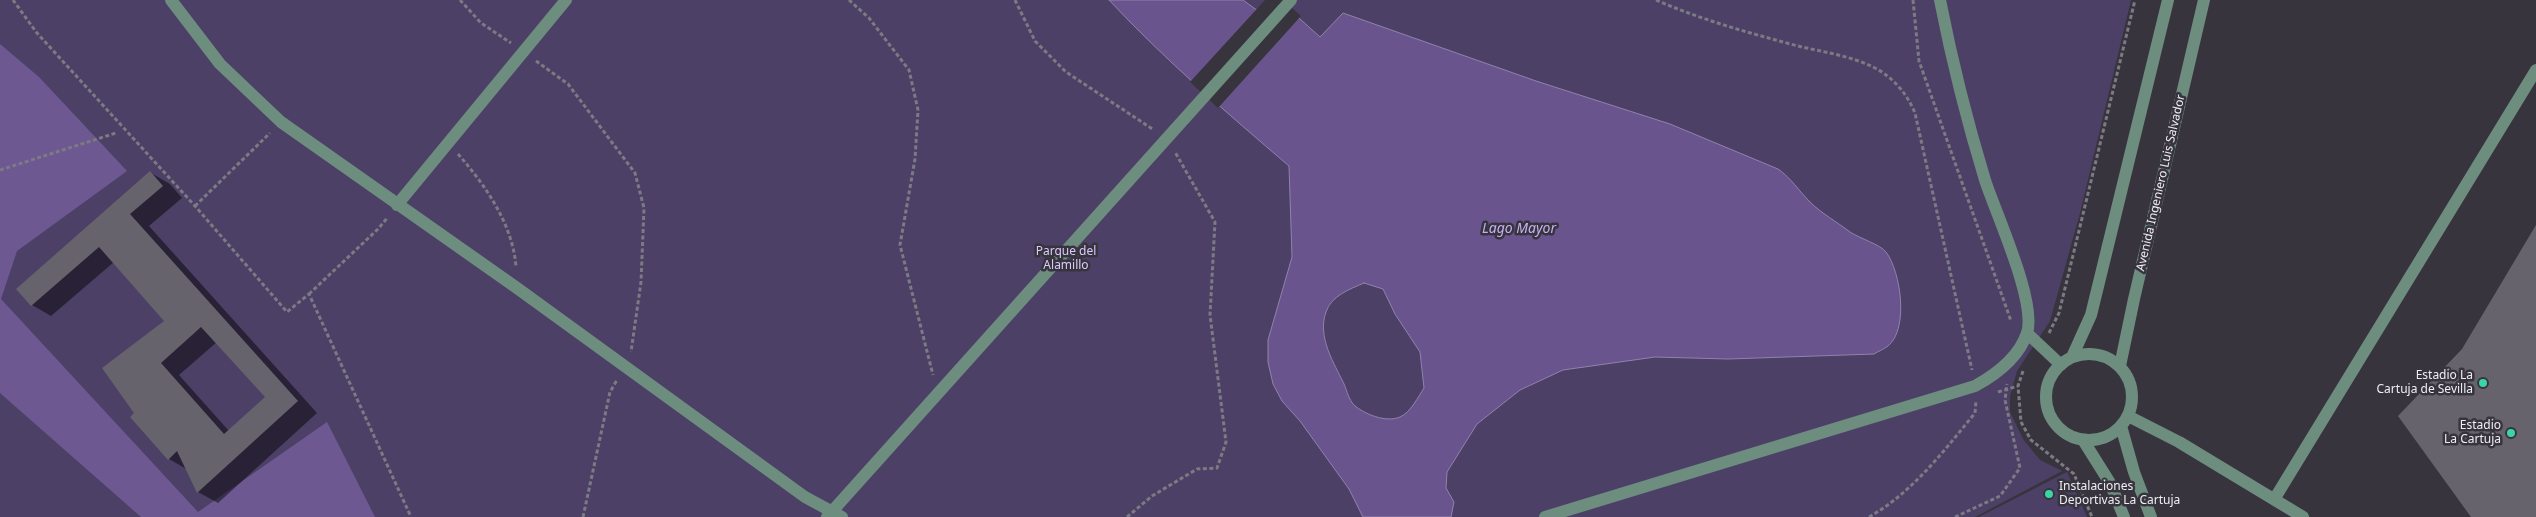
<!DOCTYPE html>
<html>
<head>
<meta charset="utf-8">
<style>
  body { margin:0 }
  canvas { display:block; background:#37343e }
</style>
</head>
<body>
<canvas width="2536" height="517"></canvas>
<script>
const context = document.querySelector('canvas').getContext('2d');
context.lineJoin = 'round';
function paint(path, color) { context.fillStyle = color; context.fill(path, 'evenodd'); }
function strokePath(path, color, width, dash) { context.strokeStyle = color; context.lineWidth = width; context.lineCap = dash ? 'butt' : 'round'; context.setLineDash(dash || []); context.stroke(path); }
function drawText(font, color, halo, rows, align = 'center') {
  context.font = font + ' "Noto Sans",sans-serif'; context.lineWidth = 5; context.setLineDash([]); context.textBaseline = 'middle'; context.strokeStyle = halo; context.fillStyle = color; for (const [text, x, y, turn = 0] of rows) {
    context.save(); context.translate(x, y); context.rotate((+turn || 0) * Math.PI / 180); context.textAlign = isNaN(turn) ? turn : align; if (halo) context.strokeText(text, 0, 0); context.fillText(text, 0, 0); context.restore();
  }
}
const green = new Path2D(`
  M0,0H2131L2080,213L2050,321L2017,371L2010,396V412L2023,439L2040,460L2062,471L1975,517H0Z
  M2067,472L2087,517H1979Z`);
const forest = new Path2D(`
  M0,44L39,77L127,171L17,251L1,299L198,512L327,422L375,517H141L0,393Z`);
const water = new Path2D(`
  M1109,0H1243L1258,11L1279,0L1320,37L1343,13L1536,81L1670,124L1778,169C1791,178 1799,191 1810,202C1821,213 1837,222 1850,232C1859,238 1881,245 1886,252C1901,272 1909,329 1888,346C1884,349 1879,351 1874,354L1728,359L1655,357L1563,370L1520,390L1477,424L1447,472L1446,488L1454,502L1451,517H1363L1349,489L1300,421L1282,401L1273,384L1268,362V340L1292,257L1289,166C1227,113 1165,60 1109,0ZM1364,283L1383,289L1395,314L1420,352L1424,388C1418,397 1411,412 1400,417C1386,423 1364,414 1354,405C1349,400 1347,391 1344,384C1334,363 1317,337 1326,312C1331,296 1350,289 1364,283Z`);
const pier = new Path2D(`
  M1265,0H1283L1301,16L1218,108L1190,82Z`);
const shadow = new Path2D(`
  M151,173L170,184L182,198L149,226L317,413L218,503L198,492L188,470L169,459L136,413L166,321L114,262L51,316L32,305ZM217,342L267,397L229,431L179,375Z`);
const building = new Path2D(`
  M150,171L163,186L130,214L298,401L197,493L177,451L168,460L130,417L134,413L102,368L164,321L99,247L31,306L16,289ZM201,327L265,397L224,434L161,363Z
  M2536,225V517H2471L2398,416L2462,349Z`);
const path = new Path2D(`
  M13,0L37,33L195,206L287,312L309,294L411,517
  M460,0L481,23L511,43
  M849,0L869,18L909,70L918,110L915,159L900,245L933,375
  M1015,0L1035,41L1066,72L1154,130
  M1656,0C1702,20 1749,33 1798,46C1823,52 1852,56 1875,68C1894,78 1907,94 1915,113L1972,370
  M1913,0L1919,61L2011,321
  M536,61L568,84L635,173L644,208L641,282L631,352
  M458,154C486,186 513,225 516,267
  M0,170L116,133
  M195,206L270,133
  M309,294L378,229L388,217
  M2049,333L2059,313L2135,0
  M2023,371L2018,386L2021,422L2031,440L2074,474L2092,517
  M1998,392L2018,386
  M583,517L610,392L617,380
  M1127,517L1152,496L1197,469L1217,468L1226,442L1210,315L1215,222L1175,152
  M1869,517C1913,492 1943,452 1975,413L1976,401
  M1955,517L2000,496L2020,468L2005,400L2007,384`);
const minor = new Path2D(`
  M171,0L220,64L281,122L517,288L805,497L842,517
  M397,205L566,0
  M2027,333L2061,365
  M2046 397a43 43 0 1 1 86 0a43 43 0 1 1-86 0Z
  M2072,357L2091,315L2168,0
  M2120,366L2134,299L2204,0
  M2128,416L2179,442L2303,517
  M2121,426L2134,472L2151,517
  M2083,440L2110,483L2124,517
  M2275,498L2536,70
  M827,517L1291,0
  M1545,517L1975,386C1997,374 2019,357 2027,333C2037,302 1996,214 1985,180C1967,121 1952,61 1940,0`);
const markers = [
  [2483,383,5,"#3bd4a4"],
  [2511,433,5,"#3bd4a4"],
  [2049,494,5,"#3bd4a4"]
];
const streetNames = [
  ["Avenida Ingeniero Luis Salvador",2161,183,-77]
];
const parkNames = [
  ["Parque del",1066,252],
  ["Alamillo",1066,266]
];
const poiNames = [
  ["Estadio La",2473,376],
  ["Cartuja de Sevilla",2473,390],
  ["Estadio",2501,426],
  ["La Cartuja",2501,440],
  ["Instalaciones",2059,487,"left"],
  ["Deportivas La Cartuja",2059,501,"left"]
];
const waterNames = [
  ["Lago Mayor",1519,229]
];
paint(green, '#4d4066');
paint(forest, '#6d5892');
paint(water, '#69548e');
strokePath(water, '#9182ad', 1);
paint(pier, '#37343e');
paint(shadow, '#0007');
paint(building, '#66636d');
strokePath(path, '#7c7a83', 3, [4, 2.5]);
strokePath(minor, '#6d8d7f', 12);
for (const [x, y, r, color] of markers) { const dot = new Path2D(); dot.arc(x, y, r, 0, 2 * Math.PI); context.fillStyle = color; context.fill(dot); strokePath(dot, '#37343e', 2); }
drawText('12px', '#efedf4', '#37343e', streetNames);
drawText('12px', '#dbcafe', '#37343e', parkNames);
drawText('12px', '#efedf4', '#37343e', poiNames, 'right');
drawText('italic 14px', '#c7b0f4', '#37343e', waterNames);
</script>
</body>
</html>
